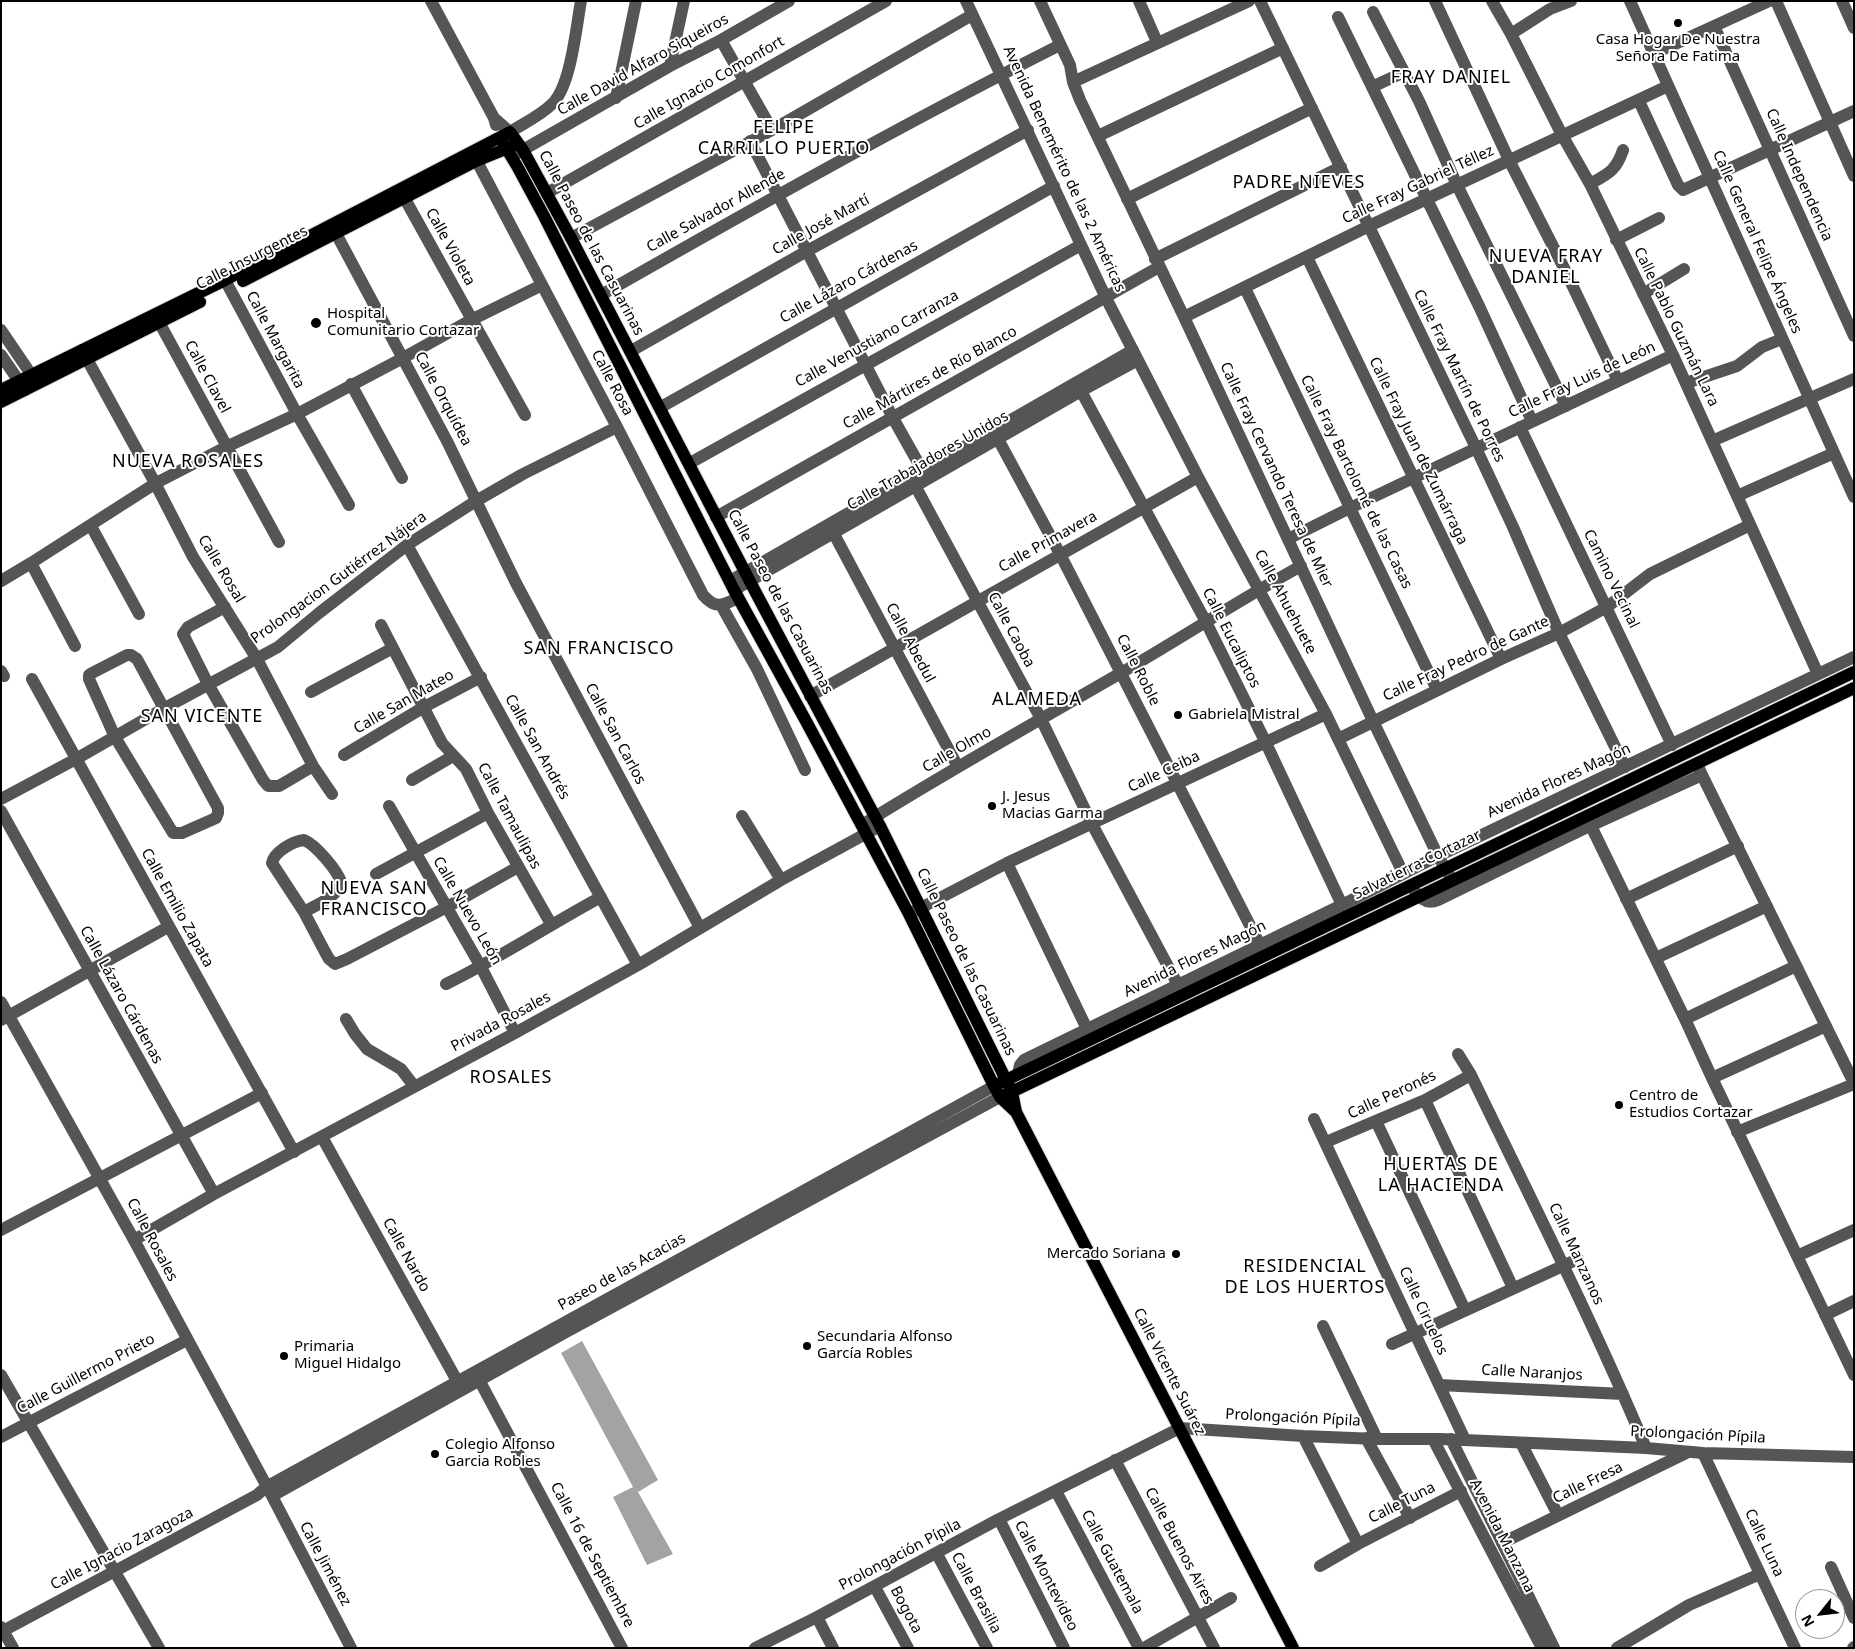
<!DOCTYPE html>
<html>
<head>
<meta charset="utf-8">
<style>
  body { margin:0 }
  #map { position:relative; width:1855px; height:1649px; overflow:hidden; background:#fff; font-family:"Noto Sans",sans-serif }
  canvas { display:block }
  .frame { position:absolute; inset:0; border:2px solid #000; pointer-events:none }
  .north { position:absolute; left:1795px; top:1589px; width:50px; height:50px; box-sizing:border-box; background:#fff; border:1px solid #999; border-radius:50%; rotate:241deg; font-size:14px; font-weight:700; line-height:20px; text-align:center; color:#000 }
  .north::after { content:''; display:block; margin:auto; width:18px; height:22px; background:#000; clip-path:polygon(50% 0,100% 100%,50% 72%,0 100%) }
</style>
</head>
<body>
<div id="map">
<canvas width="1855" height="1649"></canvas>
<div class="frame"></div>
<div class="north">N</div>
</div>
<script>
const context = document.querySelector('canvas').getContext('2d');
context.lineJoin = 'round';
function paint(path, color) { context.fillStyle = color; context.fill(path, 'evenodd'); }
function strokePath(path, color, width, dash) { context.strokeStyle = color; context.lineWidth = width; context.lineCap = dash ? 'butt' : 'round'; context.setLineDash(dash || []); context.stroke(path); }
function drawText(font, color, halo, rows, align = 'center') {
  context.font = font + ' "Noto Sans",sans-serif'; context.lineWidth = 4; context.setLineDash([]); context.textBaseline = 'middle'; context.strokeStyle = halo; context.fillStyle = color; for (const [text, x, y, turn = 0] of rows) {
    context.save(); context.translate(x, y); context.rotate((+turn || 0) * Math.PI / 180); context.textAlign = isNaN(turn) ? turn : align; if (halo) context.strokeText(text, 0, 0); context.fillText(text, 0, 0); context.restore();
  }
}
const water = new Path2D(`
  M582,1341L658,1480L638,1492L673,1554L647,1565L613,1497L633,1487L561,1353Z`);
const minor = new Path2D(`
  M431,1L494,118L496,125
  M966,1L1106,298L1198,477L1326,714L1403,873
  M1040,1L1070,65L1073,82L1080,100L1184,317L1373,721L1438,856L1451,878
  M1139,1L1157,42
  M1260,1L1476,448L1513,527L1559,633L1625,767
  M1435,1L1509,160L1564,268L1618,381
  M1492,1L1511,34L1562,135L1590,184L1673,355L1818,674
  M1630,1L1854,497
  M1776,1L1854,176
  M1842,1L1854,28
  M1373,12L1419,101L1457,185L1566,406
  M1338,17L1479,306L1532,421
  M1714,26L1854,336
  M1511,34L1550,9L1571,1
  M721,40L772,130
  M1653,54L1769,1
  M670,66L684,1
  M1073,82L1249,1
  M1372,87L1404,72
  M616,98L636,1
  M1639,101L1678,185L1683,190L1854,111
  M494,118L510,132C524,123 540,116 552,104C571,86 576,28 581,1
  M1098,136L1283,48
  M750,141L893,418L925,475
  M472,152L617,427L703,595C716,610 723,605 738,598
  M514,155L670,66L721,40L789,1
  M1590,184C1608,174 1616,171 1623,150
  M400,190L525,415
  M547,193L886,1
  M1127,199L1312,108
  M332,226L447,441L516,583L700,928
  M571,238L772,130L972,15
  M1616,240L1659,218
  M1307,257L1501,659
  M1155,259L1341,167
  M225,280L297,414L349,505
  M1245,288L1437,690
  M1643,294L1684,269
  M601,295C752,209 905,123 1060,45
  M1184,317L1369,226L1668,86
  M159,322L279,542
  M1,330L37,383
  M82,350L155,483L193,557L257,659L313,766L332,794
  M631,351L807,251L1028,130
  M1,355L25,390
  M1686,383L1737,366L1762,347L1782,339
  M351,384L402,478
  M1081,391L1206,622L1265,741L1342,905
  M661,407L1054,186
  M1520,427L1672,745
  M998,439L1060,554L1260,945
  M1712,441L1854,379
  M690,463L1081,245
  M910,476L1041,719L1092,824L1178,985
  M1737,496L1834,453
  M716,517L1159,267
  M91,526L139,614
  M834,534L958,767
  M1288,539L1350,508L1673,355
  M407,545L638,965
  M31,563L75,646
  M1,581L31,563L156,483L226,447L297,414L403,358L471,320L542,285
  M730,581L1133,350
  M734,590L1081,391L1138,360
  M721,605L757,669L805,770
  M225,607L188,627L183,634L208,684L263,780L268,786H279L313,766
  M381,625L442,743L466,769L488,813L551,924
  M127,655H131L137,659L218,808V813L216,818L182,833H173L115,737L89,679V675L92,673Z
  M1,671L4,676
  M32,679L294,1152
  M311,692L393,648
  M810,696L1198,477
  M1338,739L1501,659L1559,633L1607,607L1650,574L1750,525
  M344,755L424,707L481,677
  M1702,775L1854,1083
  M412,780L453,756
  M1,799L76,759L163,709L278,647L319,613L407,545L476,501L523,474L617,427
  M389,806L481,967L515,1033
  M1,811L214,1194
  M742,816L781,880
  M862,825C946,772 1033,724 1119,674C1180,639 1239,600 1301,566
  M1591,826L1685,1019L1712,1078L1854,1375
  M1007,863L1087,1029
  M376,874L488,813
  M1414,890C1420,899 1427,905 1438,900L1579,831L1702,775L1699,768
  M1626,899L1738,846
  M304,912C316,905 338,897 341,882C337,870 316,845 304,840C293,841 274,852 272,863L304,912L324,950L329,959L335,964L347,959L447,907L518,867
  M911,913L1007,863L1326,714
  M1656,958L1767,906
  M446,984C500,958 549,925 601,897
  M1,1002L134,1240L272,1496L351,1648
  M346,1019L355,1034L367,1049L401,1069L414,1086
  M1685,1019L1796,966
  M1,1020L168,927
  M1458,1054L1471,1075C1531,1199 1593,1322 1646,1448
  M1018,1074L1020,1065L1024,1060L1342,905L1438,856L1854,657
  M1712,1078L1826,1026
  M1425,1100L1513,1288
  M1314,1119L1465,1440
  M1376,1121L1465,1310
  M1737,1132L1854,1084
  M322,1137L461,1388
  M1326,1142L1425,1100L1471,1075
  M1,1230L262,1093
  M134,1240L214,1194L515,1033L638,965L781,880L880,826
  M1797,1256L1854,1230
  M1825,1315L1854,1301
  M1323,1326L1377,1439
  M1392,1344L1578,1259
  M476,1374L622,1648
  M1,1375L159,1648
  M1439,1385L1623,1394
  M1303,1436L1358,1544
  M1,1437L187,1340
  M1366,1438L1410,1518
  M1433,1439L1542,1648
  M1451,1439L1554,1648
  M1521,1443L1558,1515
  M1703,1453L1795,1648
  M1115,1460L1214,1648
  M1056,1491L1139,1648
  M272,1496L566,1332L1000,1097
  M999,1519L1064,1648
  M1502,1543L1686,1453
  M937,1554L987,1648
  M1320,1566L1358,1544L1461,1491
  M1831,1567L1854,1618
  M875,1587L908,1648
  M817,1617L833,1648
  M1,1627L13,1648
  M1,1632L257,1495L266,1487L994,1086
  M755,1648L817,1617L999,1519L1180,1428L1303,1436L1377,1439H1441L1646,1448L1703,1453L1854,1457
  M1144,1648L1231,1598
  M1617,1648L1689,1605L1760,1574
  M1853,1648L1854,1647`);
const major = new Path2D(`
  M500,138L517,166L544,216L734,590L807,723L909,914L994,1086L1000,1097L1016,1112
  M243,281L476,161L513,146
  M1,390L225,280L510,132L523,150L571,238L756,593L880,826L1012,1092L1016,1112L1293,1648
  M1,402L200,302
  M1000,1083L1854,672
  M1005,1095L1854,688`);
const markers = [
  [1678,23,5,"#000"],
  [316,323,6,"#000"],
  [1178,715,5,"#000"],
  [992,806,5,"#000"],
  [1619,1105,5,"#000"],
  [1176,1254,5,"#000"],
  [807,1346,5,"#000"],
  [284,1356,5,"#000"],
  [435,1454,5,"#000"]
];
const poiNames = [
  ["Casa Hogar De Nuestra",1678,40,"center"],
  ["Señora De Fatima",1678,57,"center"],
  ["Hospital",327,314],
  ["Comunitario Cortazar",327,331],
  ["Gabriela Mistral",1188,715],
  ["J. Jesus",1002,797],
  ["Macias Garma",1002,814],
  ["Centro de",1629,1096],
  ["Estudios Cortazar",1629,1113],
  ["Mercado Soriana",1166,1254,"right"],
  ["Secundaria Alfonso",817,1337],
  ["García Robles",817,1354],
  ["Primaria",294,1347],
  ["Miguel Hidalgo",294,1364],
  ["Colegio Alfonso",445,1445],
  ["Garcia Robles",445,1462]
];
const streetNames = [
  ["Calle David Alfaro Siqueiros",643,65,-29],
  ["Calle Ignacio Comonfort",709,83,-30],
  ["Avenida Benemérito de las 2 Américas",1064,169,65],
  ["Calle Independencia",1799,175,66],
  ["Calle Fray Gabriel Téllez",1418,185,-25],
  ["Calle Salvador Allende",716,211,-29],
  ["Calle José Martí",821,225,-29],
  ["Calle General Felipe Ángeles",1757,242,66],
  ["Calle Paseo de las Casuarinas",591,243,62],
  ["Calle Violeta",450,247,61],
  ["Calle Insurgentes",252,258,-27],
  ["Calle Lázaro Cárdenas",849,282,-29],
  ["Calle Pablo Guzmán Lara",1676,327,64],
  ["Calle Venustiano Carranza",877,339,-29],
  ["Calle Margarita",275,340,62],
  ["Calle Fray Martín de Porres",1459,376,64],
  ["Calle Clavel",207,377,62],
  ["Calle Mártires de Río Blanco",930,378,-29],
  ["Calle Fray Luis de León",1582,380,-25],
  ["Calle Rosa",612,383,62],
  ["Calle Orquídea",443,399,62],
  ["Calle Fray Juan de Zumárraga",1418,451,64],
  ["Calle Trabajadores Unidos",928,461,-30],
  ["Calle Fray Cervando Teresa de Mier",1276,475,65],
  ["Calle Fray Bartolomé de las Casas",1356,482,64],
  ["Calle Primavera",1048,542,-29],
  ["Calle Rosal",221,569,59],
  ["Prolongacion Gutiérrez Nájera",339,578,-36],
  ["Camino Vecinal",1611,579,64],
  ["Calle Paseo de las Casuarinas",780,602,62],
  ["Calle Ahuehuete",1285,602,62],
  ["Calle Caoba",1011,630,62],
  ["Calle Eucaliptos",1231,638,63],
  ["Calle Abedul",910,643,62],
  ["Calle Fray Pedro de Gante",1466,659,-25],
  ["Calle Roble",1138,670,63],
  ["Calle San Mateo",404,702,-30],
  ["Calle San Carlos",615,734,62],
  ["Calle San Andrés",537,747,61],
  ["Calle Olmo",957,750,-30],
  ["Calle Ceiba",1164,772,-25],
  ["Avenida Flores Magón",1559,781,-25],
  ["Calle Tamaulipas",509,816,62],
  ["Salvatierra-Cortazar",1417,865,-26],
  ["Calle Emilio Zapata",177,908,61],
  ["Calle Nuevo León",467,911,60],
  ["Avenida Flores Magón",1195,959,-26],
  ["Calle Paseo de las Casuarinas",966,962,64],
  ["Calle Lázaro Cárdenas",121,995,61],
  ["Privada Rosales",501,1022,-28],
  ["Calle Peronés",1392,1095,-25],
  ["Calle Rosales",152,1240,62],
  ["Calle Manzanos",1576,1254,65],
  ["Calle Nardo",406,1255,61],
  ["Paseo de las Acacias",622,1272,-29],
  ["Calle Ciruelos",1423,1311,65],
  ["Calle Vicente Suárez",1169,1372,63],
  ["Calle Naranjos",1532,1373,3],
  ["Calle Guillermo Prieto",86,1374,-28],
  ["Prolongación Pípila",1293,1418,3],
  ["Prolongación Pípila",1698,1435,3],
  ["Calle Fresa",1588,1483,-26],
  ["Calle Tuna",1402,1503,-27],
  ["Avenida Manzana",1502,1536,63],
  ["Calle Luna",1764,1543,65],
  ["Calle Buenos Aires",1179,1546,62],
  ["Calle Ignacio Zaragoza",122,1549,-28],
  ["Calle 16 de Septiembre",592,1555,62],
  ["Prolongación Pípila",900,1555,-28],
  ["Calle Guatemala",1112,1562,62],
  ["Calle Jiménez",325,1564,62],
  ["Calle Montevideo",1046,1576,63],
  ["Calle Brasilia",976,1593,62],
  ["Bogota",906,1610,62]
];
const quarterNames = [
  ["FRAY DANIEL",1451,78],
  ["FELIPE",784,128],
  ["CARRILLO PUERTO",784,149],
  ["PADRE NIEVES",1299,183],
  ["NUEVA FRAY",1546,257],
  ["DANIEL",1546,278],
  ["NUEVA ROSALES",188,462],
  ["SAN FRANCISCO",599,649],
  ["ALAMEDA",1037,700],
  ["SAN VICENTE",202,717],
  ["NUEVA SAN",374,889],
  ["FRANCISCO",374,910],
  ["ROSALES",511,1078],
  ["HUERTAS DE",1441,1165],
  ["LA HACIENDA",1441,1186],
  ["RESIDENCIAL",1305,1267],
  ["DE LOS HUERTOS",1305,1288]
];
paint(water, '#a3a3a3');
strokePath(major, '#dbdbdb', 14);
strokePath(minor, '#555', 12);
strokePath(major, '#000', 12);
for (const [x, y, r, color] of markers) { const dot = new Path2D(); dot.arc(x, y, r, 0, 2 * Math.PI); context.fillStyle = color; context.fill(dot); strokePath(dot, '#fff', 2); }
drawText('15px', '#000', '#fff', poiNames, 'left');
drawText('15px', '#000', '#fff', streetNames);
context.letterSpacing = '1px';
drawText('18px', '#000', '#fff', quarterNames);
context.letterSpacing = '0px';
</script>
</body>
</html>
